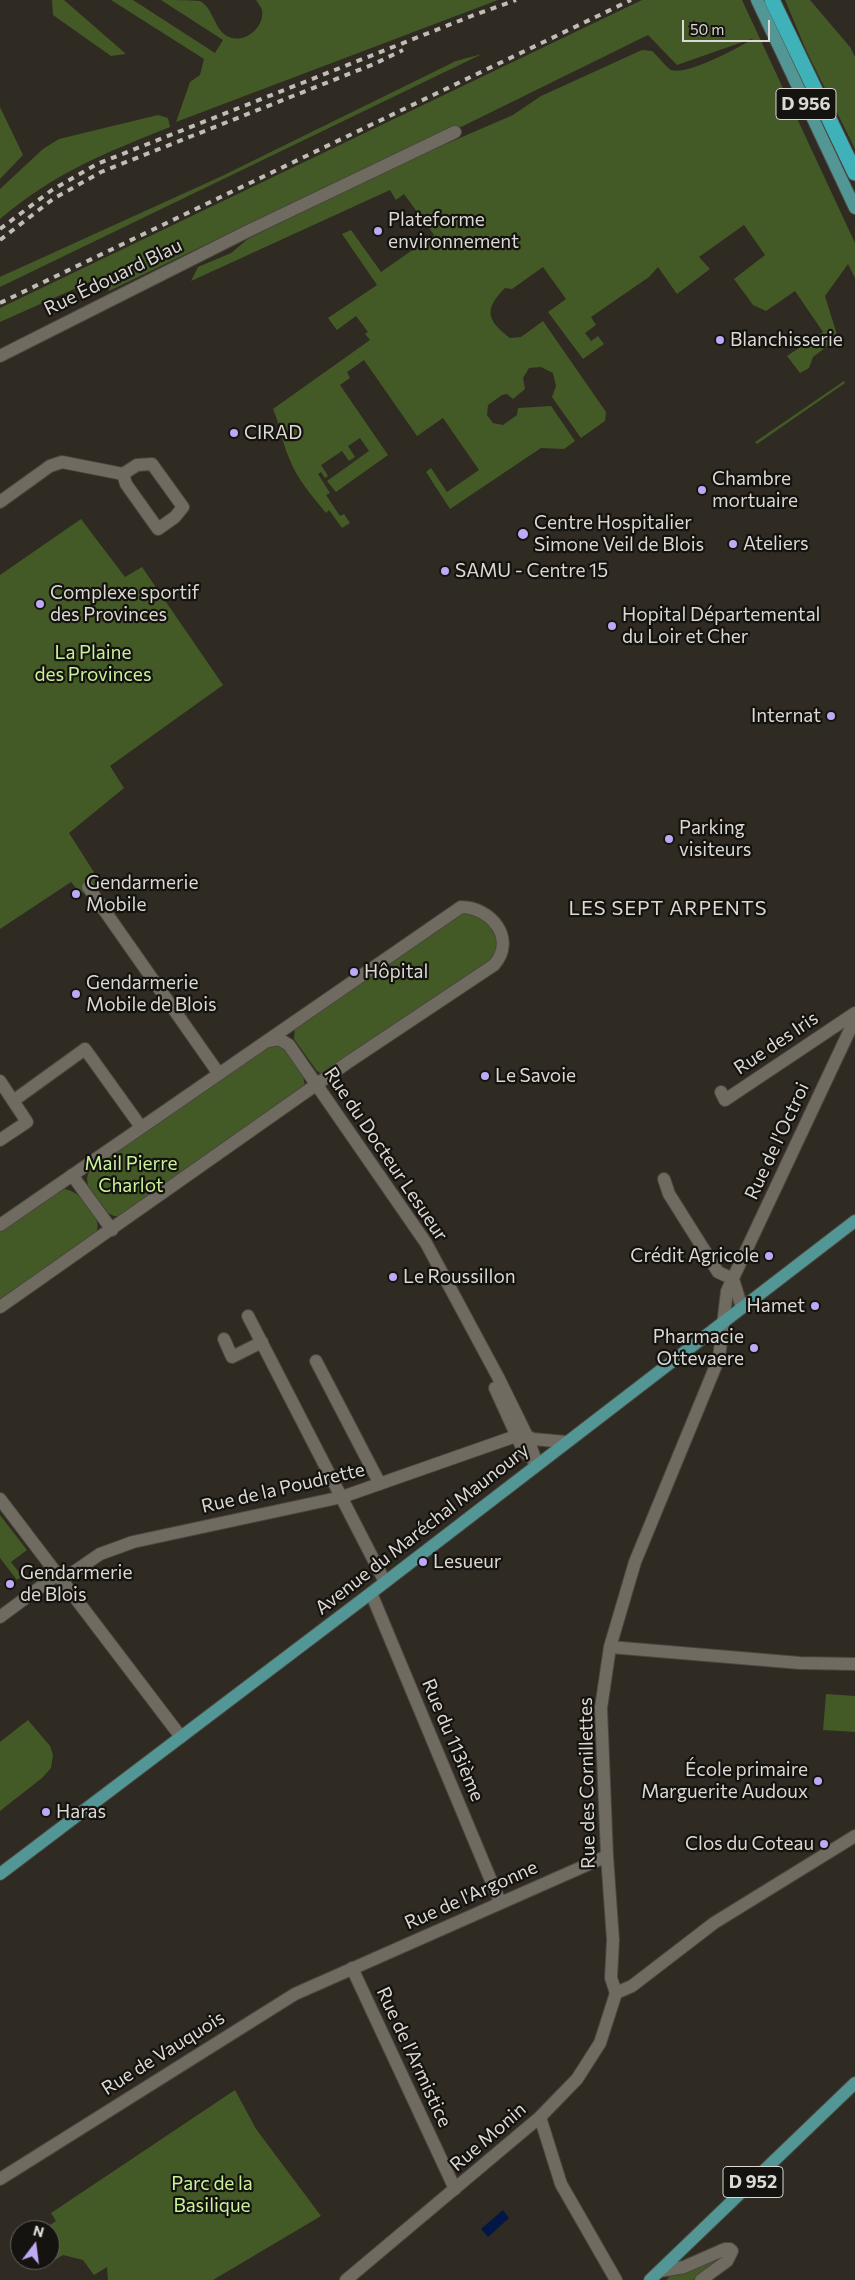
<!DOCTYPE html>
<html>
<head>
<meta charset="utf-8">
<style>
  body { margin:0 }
  #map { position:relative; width:855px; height:2280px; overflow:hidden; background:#2f2a22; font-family:Commissioner,sans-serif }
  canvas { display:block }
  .north { position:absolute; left:10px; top:2220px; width:50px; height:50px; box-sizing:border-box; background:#15130f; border:1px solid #65625e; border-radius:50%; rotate:15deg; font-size:14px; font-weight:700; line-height:20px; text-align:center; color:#dcd9d4 }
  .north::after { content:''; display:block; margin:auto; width:18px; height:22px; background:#bda9f5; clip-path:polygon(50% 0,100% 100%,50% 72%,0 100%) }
  .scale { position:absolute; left:682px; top:20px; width:88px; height:22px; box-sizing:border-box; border:2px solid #dcd9d4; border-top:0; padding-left:6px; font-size:15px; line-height:18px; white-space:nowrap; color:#dcd9d4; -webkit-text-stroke:4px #15130f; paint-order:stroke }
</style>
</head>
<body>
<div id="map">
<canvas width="855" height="2280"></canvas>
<div class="north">N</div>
<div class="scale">50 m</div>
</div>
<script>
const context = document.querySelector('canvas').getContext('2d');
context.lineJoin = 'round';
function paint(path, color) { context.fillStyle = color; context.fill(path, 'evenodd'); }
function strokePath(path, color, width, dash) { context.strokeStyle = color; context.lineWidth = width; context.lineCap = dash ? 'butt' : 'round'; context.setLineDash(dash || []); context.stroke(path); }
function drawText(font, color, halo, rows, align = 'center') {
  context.font = font + ' Commissioner,sans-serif'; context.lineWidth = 4.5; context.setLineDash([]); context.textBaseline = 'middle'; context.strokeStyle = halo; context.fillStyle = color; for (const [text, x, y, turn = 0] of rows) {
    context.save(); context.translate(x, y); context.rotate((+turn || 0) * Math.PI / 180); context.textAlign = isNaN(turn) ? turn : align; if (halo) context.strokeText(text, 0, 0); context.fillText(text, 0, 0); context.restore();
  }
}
const green = new Path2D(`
  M52,0H64L126,54L111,56L53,15Z
  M111,0H133L215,53L223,40L161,0C172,0 190,0 200,1C215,9 214,34 232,38C247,42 265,26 262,10C261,7 258,3 256,0H498L176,122L190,82L200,75L204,59Z
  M642,0H742L855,243V278L848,264L825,296L838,338L813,357L809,368L800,373L787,356L823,332L795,291L766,311L753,305L734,279L765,255L744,225L699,257L710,269L677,294L658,267L649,277L591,317L596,325L585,333L591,341L598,336L604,344L583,359L548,312L566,299L543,267L512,289L505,288C484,309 486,320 510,338L521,337L543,321L606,412L605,421L581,438L552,397L556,386L553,373L541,367L529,368L523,378L525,389L513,399L507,394L502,395L488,405L487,415L493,423L503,425L517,415L518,408L551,406L575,441L564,449L541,448L450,509L426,472L431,468L447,492L479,470L443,418L417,436L364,360L347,372L350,378L340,385L388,455L336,492L327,481L369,451L360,438L348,446L355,457L349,461L342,451L321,465L328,476L325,478L321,472L318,474L330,493L326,495L340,516L344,514L350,523L342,528L329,510L326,513C312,496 297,479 289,458C282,442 280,425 273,409L370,340L365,334L368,332L356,316L337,330L328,318L377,285L342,234L351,230L381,272L434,235L404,194L396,200L390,190L191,281L198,267L231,253L248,239L395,166L513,115L541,96L642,50L652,51C657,55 667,68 671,70C687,76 740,47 754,38L677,65L648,35L461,127L455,126L415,144L109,291L101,277L0,322V308Z
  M785,0H810L850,47L855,57V149L806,50Z
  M482,54L0,287V277L2,276L222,176L456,61Z
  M0,107L23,155L0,179Z
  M158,115L168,118L170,127C105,153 54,173 0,219V189L43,149L59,139Z
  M844,381L845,383L757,444L755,442Z
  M81,519L125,577L142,567L223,685L110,766L124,788L69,833L99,880L81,894L71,882L0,929V575Z
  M463,913C483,914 494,927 498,946L490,963L322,1074L317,1071L294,1039L295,1027Z
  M276,1045C289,1049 308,1074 304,1089L122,1216H114L108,1213L88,1186L87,1178L89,1171L264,1048Z
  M62,1189C77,1189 94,1208 97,1222C99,1228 96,1233 93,1237L0,1301V1231Z
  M0,1515L27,1550L11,1562L22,1576L17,1580L0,1558Z
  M826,1694L855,1696V1732L823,1730Z
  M28,1720L50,1746L53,1755L51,1768L42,1778L0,1811V1742Z
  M235,2090L256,2129L321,2216L213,2280H108L107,2267L94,2275L83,2260L63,2255L55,2260L50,2251V2230L44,2229L56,2221L51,2213Z
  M724,2256L693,2280H666L672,2274Z`);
const water = new Path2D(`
  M503,2210L509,2218L488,2237L481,2229Z`);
const minor = new Path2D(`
  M0,356L244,233L455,132
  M0,502L50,466L62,462L123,474L137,465L152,464L183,507L175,517L158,529L126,484L123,474
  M88,887L219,1074
  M268,1041L279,1039L289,1045L426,1243L498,1377L527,1436L537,1464
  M0,1081L27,1122L0,1140
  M721,1092L725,1100L855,1013
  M13,1101L85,1049L141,1127
  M72,1175L112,1230
  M664,1179L669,1194L718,1272L733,1279
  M0,1225L461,907C491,907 517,939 494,965L347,1063L0,1307
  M733,1279L742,1308
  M248,1316L385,1582
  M224,1339L232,1357L262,1342
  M316,1361L380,1484
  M495,1388L524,1452L537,1463
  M527,1436L533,1439L566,1442
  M0,1499L181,1737
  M62,1580L100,1554L133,1542L342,1497L516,1436
  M371,1593L500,1902
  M0,1617L58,1574
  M610,1647L800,1663L855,1664
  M352,1968L455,2189
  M616,1993L611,1978L613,1940L607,1856L601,1708L610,1647L635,1562L719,1358L727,1291L855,1019
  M616,1993L632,1986L714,1923L855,1836
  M540,2117L561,2184L616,2280
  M0,2179L295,1994L607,1856
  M660,2271L684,2267L725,2249H730L732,2251L727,2261L701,2280
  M346,2280L540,2117L577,2079L600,2043L616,1993`);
const major = new Path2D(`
  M757,0L855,208
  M0,1874L371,1593L855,1221
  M650,2280L855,2083`);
const highway = new Path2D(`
  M772,0L855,173`);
const rail = new Path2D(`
  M0,229L52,190L97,164L474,15L516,0
  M0,240L53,199L101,172L374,64L403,50
  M0,303L631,0`);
const markers = [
  [378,231,5,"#bda9f5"],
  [720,340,5,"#bda9f5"],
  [234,433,5,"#bda9f5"],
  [702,490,5,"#bda9f5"],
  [523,534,6,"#bda9f5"],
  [733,544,5,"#bda9f5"],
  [445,571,5,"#bda9f5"],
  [40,604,5,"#bda9f5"],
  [612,626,5,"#bda9f5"],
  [831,716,5,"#bda9f5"],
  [669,839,5,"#bda9f5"],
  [76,894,5,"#bda9f5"],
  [354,972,5,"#bda9f5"],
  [76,994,5,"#bda9f5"],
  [485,1076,5,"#bda9f5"],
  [769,1256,5,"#bda9f5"],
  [393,1277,5,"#bda9f5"],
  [815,1306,5,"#bda9f5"],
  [754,1348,5,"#bda9f5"],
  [423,1562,5,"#bda9f5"],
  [10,1584,5,"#bda9f5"],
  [818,1781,5,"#bda9f5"],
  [46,1812,5,"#bda9f5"],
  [824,1844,5,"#bda9f5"]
];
const shields = [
  [806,104,60],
  [753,2182,60]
];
const shieldNames = [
  ["D 956",806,104],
  ["D 952",753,2182]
];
const poiNames = [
  ["Plateforme",388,220],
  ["environnement",388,242],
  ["Blanchisserie",730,340],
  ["CIRAD",244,433],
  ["Chambre",712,479],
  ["mortuaire",712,501],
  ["Centre Hospitalier",534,523],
  ["Simone Veil de Blois",534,545],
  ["Ateliers",743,544],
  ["SAMU - Centre 15",455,571],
  ["Complexe sportif",50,593],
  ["des Provinces",50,615],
  ["Hopital Départemental",622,615],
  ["du Loir et Cher",622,637],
  ["Internat",821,716,"right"],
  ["Parking",679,828],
  ["visiteurs",679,850],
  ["Gendarmerie",86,883],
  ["Mobile",86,905],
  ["Hôpital",364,972],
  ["Gendarmerie",86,983],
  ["Mobile de Blois",86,1005],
  ["Le Savoie",495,1076],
  ["Crédit Agricole",759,1256,"right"],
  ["Le Roussillon",403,1277],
  ["Hamet",805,1306,"right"],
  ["Pharmacie",744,1337,"right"],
  ["Ottevaere",744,1359,"right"],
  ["Lesueur",433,1562],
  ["Gendarmerie",20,1573],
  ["de Blois",20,1595],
  ["École primaire",808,1770,"right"],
  ["Marguerite Audoux",808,1792,"right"],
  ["Haras",56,1812],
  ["Clos du Coteau",814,1844,"right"]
];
const streetNames = [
  ["Rue Édouard Blau",113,277,-26],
  ["Rue des Iris",776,1043,-34],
  ["Rue de l'Octroi",777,1141,-65],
  ["Rue du Docteur Lesueur",386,1154,56],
  ["Rue de la Poudrette",283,1488,-13],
  ["Avenue du Maréchal Maunoury",422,1529,-38],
  ["Rue du 113ième",453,1740,67],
  ["Rue des Cornillettes",587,1783,-91],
  ["Rue de l'Argonne",471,1895,-24],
  ["Rue de Vauquois",163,2053,-32],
  ["Rue de l'Armistice",414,2057,65],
  ["Rue Monin",488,2137,-41]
];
const parkNames = [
  ["La Plaine",93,653],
  ["des Provinces",93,675],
  ["Mail Pierre",131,1164],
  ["Charlot",131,1186],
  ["Parc de la",212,2184],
  ["Basilique",212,2206]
];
const neighbourhoodNames = [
  ["LES SEPT ARPENTS",668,908]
];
paint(green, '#445a26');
paint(water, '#031645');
strokePath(minor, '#4a463f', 14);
strokePath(major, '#4a463f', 14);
strokePath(highway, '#4a463f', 17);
strokePath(minor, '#706b61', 12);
strokePath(major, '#529695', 12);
strokePath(highway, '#3eb2b8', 15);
strokePath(rail, '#c0bdb7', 4, [6, 6]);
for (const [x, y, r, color] of markers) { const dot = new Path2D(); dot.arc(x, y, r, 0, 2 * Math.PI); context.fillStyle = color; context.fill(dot); strokePath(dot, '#15130f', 2); }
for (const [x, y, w] of shields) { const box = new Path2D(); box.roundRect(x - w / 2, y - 15.5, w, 31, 4); context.fillStyle = '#15130f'; context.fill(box); strokePath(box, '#dcd9d4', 1); }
drawText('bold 18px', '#dcd9d4', null, shieldNames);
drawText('19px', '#dcd9d4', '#15130f', poiNames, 'left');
drawText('19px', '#dcd9d4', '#15130f', streetNames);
drawText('19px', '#caf29a', '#15130f', parkNames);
context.letterSpacing = '1px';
drawText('20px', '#dcd9d4', '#15130f', neighbourhoodNames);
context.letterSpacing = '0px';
</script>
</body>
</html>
